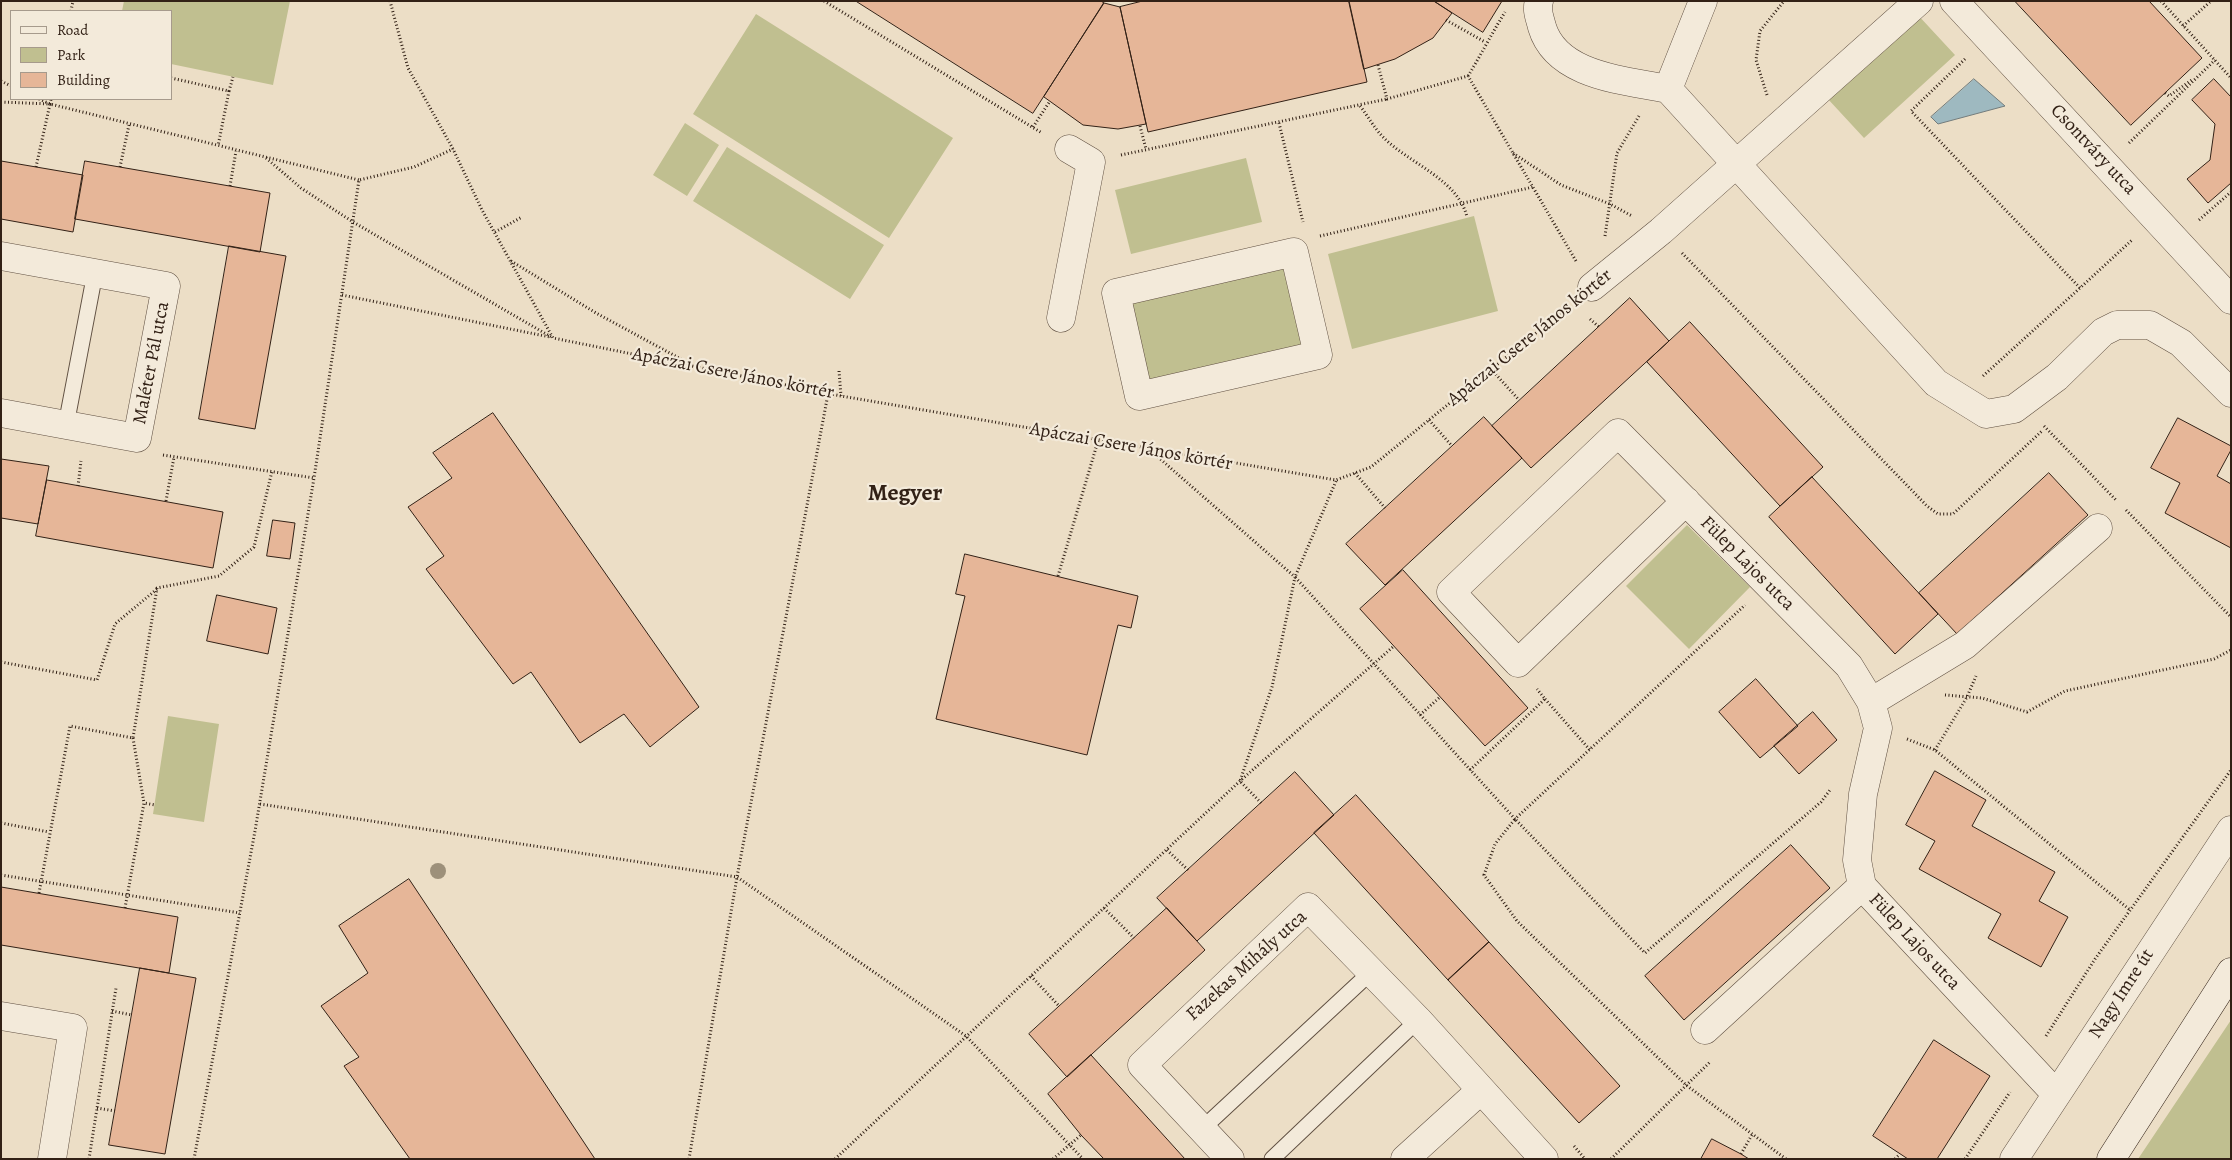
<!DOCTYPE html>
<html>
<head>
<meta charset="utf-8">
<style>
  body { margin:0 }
  #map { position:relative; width:2232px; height:1160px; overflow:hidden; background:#ecdec6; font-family:Alegreya,serif }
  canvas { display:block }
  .frame { position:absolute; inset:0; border:2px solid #322116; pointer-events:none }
  .legend { position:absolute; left:10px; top:10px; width:162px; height:90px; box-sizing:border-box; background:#f3eada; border:1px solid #a69a8c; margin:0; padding:6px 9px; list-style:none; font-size:15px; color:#322116 }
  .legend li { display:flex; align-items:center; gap:10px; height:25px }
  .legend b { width:25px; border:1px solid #a69a8c }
</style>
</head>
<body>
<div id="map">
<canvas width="2232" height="1160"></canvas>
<div class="frame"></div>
<ul class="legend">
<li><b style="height:6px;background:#f3eada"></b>Road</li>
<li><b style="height:14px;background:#c0bf90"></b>Park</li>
<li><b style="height:14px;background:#e6b698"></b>Building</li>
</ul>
</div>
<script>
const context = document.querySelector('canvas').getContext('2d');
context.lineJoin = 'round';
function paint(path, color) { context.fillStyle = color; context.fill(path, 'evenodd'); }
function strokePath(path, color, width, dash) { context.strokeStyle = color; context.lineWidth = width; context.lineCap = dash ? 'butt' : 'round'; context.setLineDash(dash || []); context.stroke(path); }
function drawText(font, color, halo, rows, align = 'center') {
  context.font = font + ' Alegreya,serif'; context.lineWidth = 4.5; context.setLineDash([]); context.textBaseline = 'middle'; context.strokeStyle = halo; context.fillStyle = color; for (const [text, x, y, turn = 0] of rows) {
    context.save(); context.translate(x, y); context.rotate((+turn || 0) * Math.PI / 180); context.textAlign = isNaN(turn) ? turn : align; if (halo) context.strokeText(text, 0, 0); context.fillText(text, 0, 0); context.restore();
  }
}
const green = new Path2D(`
  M124,1H290L273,85L171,64V11H122Z
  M756,14L953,138L889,238L693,114Z
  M1917,14L1955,55L1864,138L1827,98Z
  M685,123L719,145L687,196L653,175Z
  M727,147L884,245L850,299L693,201Z
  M1246,158L1262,222L1131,254L1115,190Z
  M1474,216L1498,311L1352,349L1328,254Z
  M1287,261L1307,352L1145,389L1125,299Z
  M1687,525L1750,587L1689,649L1626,586Z
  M168,716L219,724L204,822L153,814Z
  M2231,1020V1159H2138Z`);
const water = new Path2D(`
  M1974,79L2005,106L1938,124L1931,117Z`);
const building = new Path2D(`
  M856,1H1101L1104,3L1033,113Z
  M1143,1H1349L1367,82L1148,132L1120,7Z
  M1349,1H1434L1452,13L1433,38L1395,59L1364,69Z
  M1434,1H1502L1483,32Z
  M2015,1H2149L2202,58L2131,125Z
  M1104,3L1120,7L1146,124L1118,129L1083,125L1044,97Z
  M2214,79L2231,97V183L2208,203L2187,179L2210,160L2215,124L2192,100Z
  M1,161L83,175L73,232L1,219Z
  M85,161L270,193L260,252L75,219Z
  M229,246L286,256L255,429L199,419Z
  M1630,298L1669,341L1531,468L1492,426Z
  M1690,322L1823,467L1780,506L1647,362Z
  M493,413L699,707L650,747L624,714L580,743L531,672L513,684L426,569L444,556L408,507L452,478L433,453Z
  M1484,417L1522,458L1385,585L1346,544Z
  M2178,418L2231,446V450L2217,476L2231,484V548L2165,513L2180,483L2151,468Z
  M1,459L49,466L38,524L1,518Z
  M2049,473L2088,515L1957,634L1919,593Z
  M1812,477L1938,614L1895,654L1769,517Z
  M47,480L223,512L213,568L36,536Z
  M273,520L295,523L290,559L267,556Z
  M965,554L1138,596L1131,628L1118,625L1087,755L936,719L965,596L956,594Z
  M1403,570L1528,708L1485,746L1360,609Z
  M217,595L277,608L268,654L207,641Z
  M1756,679L1798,726L1760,758L1719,712Z
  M1813,712L1837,740L1799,774L1774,746Z
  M1935,771L1986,800L1972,826L2055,872L2039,901L2068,917L2041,967L1988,938L2001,914L1919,869L1935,841L1906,825Z
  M1295,772L1334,815L1197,941L1157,898Z
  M1356,795L1489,942L1448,980L1314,833Z
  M1791,845L1830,888L1684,1020L1645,976Z
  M409,879L595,1159H410L344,1066L359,1057L321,1006L368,973L339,926Z
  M1,887L178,917L169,973L1,945Z
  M1167,908L1205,950L1067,1077L1029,1034Z
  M1489,942L1620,1086L1579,1123L1448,980Z
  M140,968L196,978L165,1154L109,1145Z
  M1934,1040L1990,1076L1937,1159H1908L1873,1136Z
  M1091,1055L1185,1159H1104L1081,1135L1048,1094Z
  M1712,1139L1741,1154L1749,1159H1701Z`);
const path = new Path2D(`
  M390,1L408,68L453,149L482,210L553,338L841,396L1336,480L1371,467L1568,307
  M824,1L1042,133
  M2161,1L2231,78
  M71,11L73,1
  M1446,20L1485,42
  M2183,26L2211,1
  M1965,59L1911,111L2080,288L2132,240
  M1378,65L1387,99L1468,76L1576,261
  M1468,76C1481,55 1492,33 1505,12
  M171,78L229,91L218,146
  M1,81L11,86
  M229,91L233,77
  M2165,93L2169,96L2193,79
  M1767,95L1756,60L1760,31L1784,1
  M39,99L50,104L359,180
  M1,102L50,104L51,99
  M1360,106C1368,116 1374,128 1383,137C1408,163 1458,179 1467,217
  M1279,123L1303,222
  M1140,126L1146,149
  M1033,127L1050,101
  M2129,143L2215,60
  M1513,153L1561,185L1610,204L1632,216
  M1121,155L1387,99
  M266,158L301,188L353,222L553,338
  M36,167L50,104
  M120,167L129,125
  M230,186L236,151
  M2199,220L2231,192
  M495,232L522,217
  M1320,236L1533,187
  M1605,236L1617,153L1639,116
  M1682,253L1927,506L1938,514H1953L2043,430
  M511,261L596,313L690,364
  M342,295L550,337
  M1590,319L1599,327
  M1491,369L1519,400
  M839,371L841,396
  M1983,376L2080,288
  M1429,420L1452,446
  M2044,426L2116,500
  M1150,450L1295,577L1272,687L1240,781L1261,803
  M163,455L314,478
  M1355,473L1385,508
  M1336,481L1295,577L1515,819L1745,605
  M78,486L81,461
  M166,501L174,457
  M2126,510L2231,617
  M1058,576L1098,441
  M1,662L97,680L115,624L157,589
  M1945,695L1982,698L2027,712L2065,691L2214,659L2231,650
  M1545,699L1590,750
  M1420,715L1440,697
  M133,738L144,803
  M1907,739L1935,750L2130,910
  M1935,750L1967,697L1976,676
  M1470,770L1545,699L1537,689
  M260,804L737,877L966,1036L1083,1159
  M1,823L49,832
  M1167,850L1188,870
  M1,875L240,913
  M39,893L70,726L133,738L157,588L219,576L254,547L272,471
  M125,908L144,803L155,805
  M1104,908L1134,938
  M1031,976L1059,1006
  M112,1011L132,1015
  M2046,1036L2095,959L2231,770
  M97,1108L115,1111
  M1574,1146L1585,1159
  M1741,1154L1753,1133
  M89,1159L116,988
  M194,1159L255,831L314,478L359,180L414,167L453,149
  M689,1159L737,877L828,394
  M835,1159L1240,781L1394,646
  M1053,1159L1081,1135
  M1611,1159L1710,1062
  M1786,1159L1686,1085L1517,921L1484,875L1495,844L1515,819L1645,953L1821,802L1830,790
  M1895,1159L1900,1154
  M1965,1159L2010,1092`);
const lane = new Path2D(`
  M66,425L95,273
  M1202,1129L1371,972
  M1272,1159L1418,1020`);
const street = new Path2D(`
  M1539,1C1536,11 1540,18 1542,27C1557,77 1626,80 1668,89L1936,383L1986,414L2014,409L2057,377L2103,332L2117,325H2150L2181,343L2231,393
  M1954,1L2231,300
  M1668,89L1703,1
  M1294,252L1318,355L1139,396L1116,293Z
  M1,256L166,286L137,438L1,413
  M1592,287L1661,231L1919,1
  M1061,318L1091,162L1069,149
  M1686,501L1518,663L1451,592L1618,433L1849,666L1871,702L1878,728L1863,794L1857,860L1862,886L2056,1094
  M1871,702L1965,645L2098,528
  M1,1016L73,1028L52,1159
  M1705,1030L1862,886
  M1230,1159L1142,1065L1308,907L1418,1020L1544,1159
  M1405,1159L1481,1090
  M2014,1159L2231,830`);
const secondary = new Path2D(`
  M2111,1159L2231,972`);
const trees = [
  [438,871]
];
const streetNames = [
  ["Csontváry utca",2093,150,47],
  ["Apáczai Csere János körtér",1530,338,-39],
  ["Maléter Pál utca",152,363,-79],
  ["Apáczai Csere János körtér",733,374,11],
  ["Apáczai Csere János körtér",1131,447,10],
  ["Fülep Lajos utca",1747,564,45],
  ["Fülep Lajos utca",1914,942,47],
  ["Fazekas Mihály utca",1247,966,-42],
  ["Nagy Imre út",2122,994,-57]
];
const districtNames = [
  ["Megyer",905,494]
];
paint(green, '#c0bf90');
paint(water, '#9eb9c0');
strokePath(water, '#737c7c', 1);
paint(building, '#e6b698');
strokePath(building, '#322116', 1);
strokePath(lane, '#605042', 17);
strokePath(street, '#605042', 29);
strokePath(secondary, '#322116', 29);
strokePath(path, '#322116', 3, [1, 2.5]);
strokePath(lane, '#f3eada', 15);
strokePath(street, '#f3eada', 28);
strokePath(secondary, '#f3eada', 28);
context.fillStyle = '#9d907a';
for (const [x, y] of trees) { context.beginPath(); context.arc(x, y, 8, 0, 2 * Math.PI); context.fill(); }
drawText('19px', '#322116', '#f3eada', streetNames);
drawText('bold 24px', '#322116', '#f3eada', districtNames);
</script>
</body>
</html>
